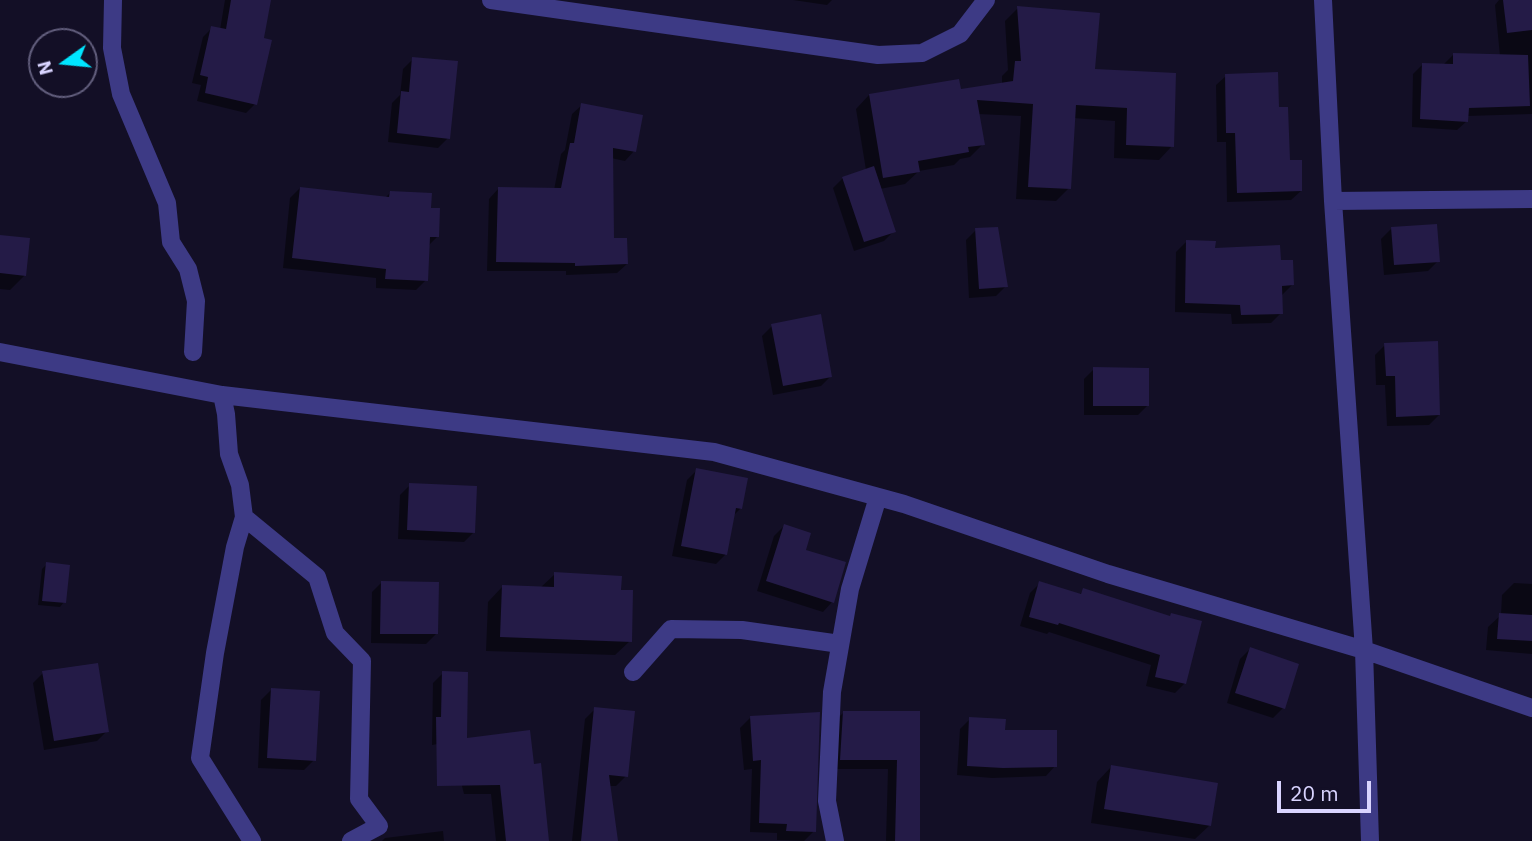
<!DOCTYPE html>
<html>
<head>
<meta charset="utf-8">
<style>
  body { margin:0 }
  #map { position:relative; width:1532px; height:841px; overflow:hidden; background:#130f26; font-family:"IBM Plex Sans",sans-serif }
  canvas { display:block }
  .north { position:absolute; left:28px; top:28px; width:70px; height:70px; box-sizing:border-box; background:#130f26; border:2px solid #625e7d; border-radius:50%; rotate:255deg; font-size:19px; font-weight:700; line-height:28px; text-align:center; color:#d9d4ff }
  .north::after { content:''; display:block; margin:auto; width:24px; height:32px; background:#00e5ff; clip-path:polygon(50% 0,100% 100%,50% 72%,0 100%) }
  .scale { position:absolute; left:1277px; top:781px; width:94px; height:32px; box-sizing:border-box; border:4px solid #d9d4ff; border-top:0; padding-left:9px; font-size:21px; line-height:24px; white-space:nowrap; color:#d9d4ff; -webkit-text-stroke:5px #130f26; paint-order:stroke }
</style>
</head>
<body>
<div id="map">
<canvas width="1532" height="841"></canvas>
<div class="north">N</div>
<div class="scale">20 m</div>
</div>
<script>
const context = document.querySelector('canvas').getContext('2d');
context.lineJoin = 'round';
function paint(path, color) { context.fillStyle = color; context.fill(path, 'evenodd'); }
function strokePath(path, color, width, dash) { context.strokeStyle = color; context.lineWidth = width; context.lineCap = dash ? 'butt' : 'round'; context.setLineDash(dash || []); context.stroke(path); }
const shadow = new Path2D(`
  M225,0H269L255,104L246,113L197,101L201,85L192,83L203,37L212,28L220,30Z
  M793,0H832L827,5Z
  M1499,0H1532V114L1467,116V121L1457,130L1412,127L1413,74L1423,64H1444L1453,55L1500,56L1495,5Z
  M1018,8L1093,71L1172,146L1159,160L1114,158L1115,121L1073,118L1069,188L1056,201L1016,199L1021,116L978,114L983,144L970,157L960,159L954,165L919,171L905,184L880,189L894,231L884,241L854,251L833,188L843,178L866,170L856,109L869,95L960,91L1002,85V76L1008,70L1005,21Z
  M413,59L448,138L438,148L388,142L392,103L400,95L403,69Z
  M1226,76L1277,109L1288,162L1301,191L1291,200L1227,202L1226,142H1217L1216,85Z
  M582,105L634,151L625,161L611,158L612,240L627,264L617,273L566,275V271H487L489,199L498,189L554,190L561,154L565,150L572,114Z
  M300,188L385,198L390,193L430,209L437,237L428,246L426,280L416,290L376,288V278L283,268L290,198Z
  M1391,229L1438,261L1428,271L1384,275L1381,239Z
  M976,230L1006,286L996,296L969,298L966,240Z
  M0,237L25,275L10,290L0,289Z
  M1186,242L1279,262L1292,285L1282,295L1281,313L1271,323L1232,324L1231,314L1175,312L1176,252Z
  M772,326L831,376L821,386L773,395L762,336Z
  M1385,345L1439,415L1429,425L1387,426L1385,385H1376L1375,355Z
  M1094,369L1148,405L1138,415H1084V379Z
  M697,470L741,508L733,516L725,555L716,564L672,556L687,480Z
  M410,485L474,532L464,542L398,539L400,495Z
  M784,526L804,551L832,602L823,612L757,591L774,536Z
  M47,564L64,602L60,607L38,605L42,569Z
  M555,574L620,591L630,641L615,655L486,651L488,602L502,587L540,588Z
  M382,582L436,634L426,644L371,643L372,592Z
  M1040,583L1079,595L1084,590L1169,617L1171,615L1185,683L1175,693L1146,686L1151,665L1049,632L1047,634L1020,626L1030,593Z
  M1514,583L1532,584V654L1486,650L1488,627L1501,615L1502,595Z
  M1250,649L1283,708L1273,718L1227,703L1240,659Z
  M43,673L107,731L97,741L44,750L33,683Z
  M443,673L455,741L432,745L433,683Z
  M271,690L314,760L304,770L258,768L261,700Z
  M595,709L626,776L616,786H608L614,841H572L585,719Z
  M843,713H918L911,841H886L888,769H831L833,723Z
  M750,718L814,831L804,841L777,840V833L750,832L752,769L744,770L740,728Z
  M970,719L1003,732L1055,766L1046,776L992,778L957,775L960,729Z
  M463,740L547,841H496L491,794H464L453,750Z
  M1111,767L1210,825L1195,839L1091,823L1097,782Z
  M443,831L444,841H382L385,838Z`);
const building = new Path2D(`
  M231,0H271L264,38L272,40L257,105L205,93L208,77L200,75L211,26L226,29Z
  M1503,0H1532V30L1507,33Z
  M1017,6L1100,13L1095,69L1176,73L1174,147L1126,145L1127,108L1076,105L1071,189L1028,187L1033,104L977,100L985,145L968,147L969,152L918,161L920,172L883,178L869,94L959,79L961,89L1013,81L1015,61H1021Z
  M1453,53L1528,55L1530,106L1469,108L1468,122L1420,119L1422,63L1453,64Z
  M412,57L458,61L450,139L397,133L401,91L409,92Z
  M1278,72L1279,107H1288L1290,160H1302V191L1237,193L1235,133H1226L1225,74Z
  M581,103L643,115L636,152L613,148L614,238H627L628,264L575,266V263L496,262L498,187L561,188L570,143H574Z
  M874,166L896,232L864,242L842,177Z
  M300,187L389,197L390,191L432,193L431,208H440L439,237H430L428,281L385,279L386,269L292,258Z
  M1437,224L1440,262L1394,265L1391,227Z
  M998,227L1008,287L979,289L975,228Z
  M0,235L30,238L26,276L0,273Z
  M1186,240L1216,241L1215,248L1280,245L1281,260H1293L1294,285L1282,286L1283,314L1241,315L1240,305L1185,303Z
  M821,314L832,377L783,386L771,324Z
  M1438,341L1440,415L1396,417L1395,376H1386L1384,343Z
  M1093,367L1149,368V406H1093Z
  M696,468L748,478L742,509L736,508L727,555L681,546Z
  M409,483L477,486L475,533L407,530Z
  M784,524L811,533L806,550L846,562L834,603L766,581Z
  M46,562L70,565L66,603L42,601Z
  M554,572L622,576L621,590H633L632,642L500,637L502,585L554,587Z
  M381,581L439,582L438,634H380Z
  M1039,581L1081,594L1083,588L1170,616L1171,613L1202,621L1186,684L1155,677L1160,655L1059,623L1058,625L1029,617Z
  M1499,613L1532,615V641L1497,639Z
  M1250,647L1299,664L1285,709L1235,693Z
  M98,663L109,732L54,741L42,671Z
  M442,671L468,672L467,738L530,730L534,764L541,763L549,841H506L500,785L437,786L436,717H441Z
  M271,688L320,691L316,761L267,758Z
  M594,707L635,711L628,777L609,775L618,841H581Z
  M843,711H920V841H895L897,760H840Z
  M820,712L816,832L786,831L787,824L759,823L761,760L753,761L750,716Z
  M969,717L1006,719L1005,730H1057V767L1003,768L967,766Z
  M1111,765L1218,783L1211,826L1104,809Z`);
const minor = new Path2D(`
  M113,0L112,48L121,94L167,203L171,242L188,269L196,301L193,352
  M491,0L878,55L922,53L960,34L986,0
  M1323,0L1333,201L1364,650L1370,841
  M1333,201L1532,199
  M0,352L222,395L714,452L904,504L1108,574L1364,650L1532,708
  M222,395L226,414L229,454L240,485L244,517L235,547L215,653L200,758L252,841
  M244,517L317,577L335,633L362,661L359,799L379,826L351,841
  M633,672L671,629L742,630L840,644
  M835,841L827,801L832,692L850,589L878,497`);
paint(shadow, '#0007');
paint(building, '#241b47');
strokePath(minor, '#3d3a85', 18);
</script>
</body>
</html>
